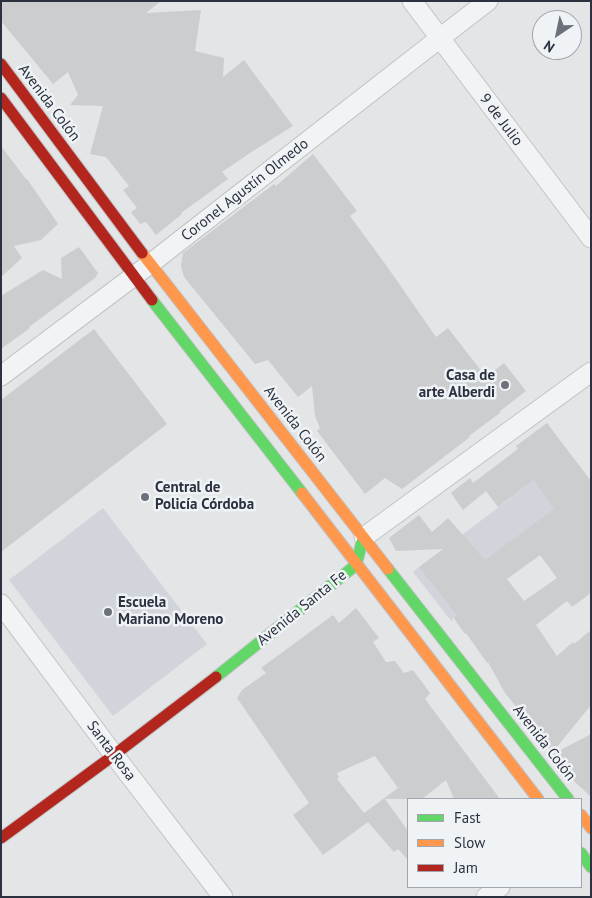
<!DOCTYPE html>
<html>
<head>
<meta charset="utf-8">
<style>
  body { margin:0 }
  #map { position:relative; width:592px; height:898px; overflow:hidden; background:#e3e5e7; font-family:"PT Sans",sans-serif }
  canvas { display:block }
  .frame { position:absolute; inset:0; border:2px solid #2b313f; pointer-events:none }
  .legend { position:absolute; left:407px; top:798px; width:175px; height:90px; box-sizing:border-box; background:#f0f3f6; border:1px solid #a1a5ad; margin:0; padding:6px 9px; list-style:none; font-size:15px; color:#2b313f }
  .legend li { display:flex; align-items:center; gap:10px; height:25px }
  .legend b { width:25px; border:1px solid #a1a5ad }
  .north { position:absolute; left:532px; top:10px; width:50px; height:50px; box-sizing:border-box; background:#f0f3f6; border:1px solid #a1a5ad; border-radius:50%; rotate:214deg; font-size:14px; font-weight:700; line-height:20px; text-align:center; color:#2b313f }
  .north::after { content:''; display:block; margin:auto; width:18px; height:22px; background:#6b707a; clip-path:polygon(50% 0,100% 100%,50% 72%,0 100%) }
</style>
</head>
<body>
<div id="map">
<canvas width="592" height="898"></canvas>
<div class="frame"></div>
<ul class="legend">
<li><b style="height:6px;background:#63d668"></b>Fast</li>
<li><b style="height:6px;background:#ff974d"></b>Slow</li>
<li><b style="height:6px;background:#b3261e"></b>Jam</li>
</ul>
<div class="north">N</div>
</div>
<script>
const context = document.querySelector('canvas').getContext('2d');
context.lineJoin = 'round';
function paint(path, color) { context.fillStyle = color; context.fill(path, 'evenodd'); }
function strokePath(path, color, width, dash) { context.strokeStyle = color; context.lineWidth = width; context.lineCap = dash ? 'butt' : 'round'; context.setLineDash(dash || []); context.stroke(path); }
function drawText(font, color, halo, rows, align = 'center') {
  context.font = font + ' "PT Sans",sans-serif'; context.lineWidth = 5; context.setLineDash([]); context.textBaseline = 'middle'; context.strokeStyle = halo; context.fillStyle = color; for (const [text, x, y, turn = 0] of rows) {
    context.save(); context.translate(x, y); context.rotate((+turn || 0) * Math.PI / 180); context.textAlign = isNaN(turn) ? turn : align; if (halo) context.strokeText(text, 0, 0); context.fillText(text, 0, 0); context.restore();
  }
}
const built = new Path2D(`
  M549,469L588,521L453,617L452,622L413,572Z
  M103,508L207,644L113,716L9,580Z`);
const building = new Path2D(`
  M1,1H161L146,13L201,10L195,51L224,58L223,77L244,60L293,126L253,151L222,172L228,179L181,213L182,214L156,235L146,222L140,224L131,212L137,208L123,190L129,186L106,157L90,154L103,106L70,105L78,95L68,72L53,84L1,21Z
  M1,146L26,179H27L58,224L41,240L14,246L22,258L1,277Z
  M313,154L357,211L350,216L386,265L436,337L448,328L486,377L504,363L526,391L499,412L500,413L469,436L470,437L402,489L385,478L365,494L317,431L320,428L315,416L312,386L298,397L268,360L255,364L184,277L181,266L183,253L274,184L276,186Z
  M79,247L98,273L95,278L29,327L30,328L1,349V296L43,270L62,279L61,258Z
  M94,329L167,424L1,552V400Z
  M547,423L591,481V593L572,607L567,601L536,625L557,656L573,642L574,644L591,630V705L552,753L531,725L505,693L488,662L487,663L466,633L465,634L453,617L457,615L419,567L443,549L396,551L389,538L419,515L432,532L448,518L485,560L554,509L534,480L498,507L486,491L463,510L451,493L470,478L473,483L518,449L516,446ZM540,555L557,578L524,601L507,579Z
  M356,608L379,638L373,642L386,662L395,661L404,673L413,670L430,693L425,699L500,799H454L446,780L422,799H385L408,831V860L398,849L394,852L368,822L323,855L293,815L309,803L237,698L242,690L266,673L261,668L333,615L339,623ZM375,756L398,788L364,813L337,779L339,777L337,773Z
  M591,734V797L573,780L553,754Z`);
const street = new Path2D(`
  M412,1L591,238
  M1,376L150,264L440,38L488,1
  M364,537L591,372
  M1,604L114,755L223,897
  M486,897L500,887`);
const fast = new Path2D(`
  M152,300L302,493
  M388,569L568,799
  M216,677L356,565L362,542
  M581,853L591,867`);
const slow = new Path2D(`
  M142,253L388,569
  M302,493L538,799
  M581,815L591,828`);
const jam = new Path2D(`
  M1,64L142,253
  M1,98L152,300
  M1,838L114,755L216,677`);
const markers = [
  [505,385,5,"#6b707a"],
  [145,497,5,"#6b707a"],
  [108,612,5,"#6b707a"]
];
const streetNames = [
  ["Avenida Colón",49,103,53],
  ["9 de Julio",501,120,53],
  ["Coronel Agustín Olmedo",245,190,-38],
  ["Avenida Colón",295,424,52],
  ["Avenida Santa Fe",302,608,-39],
  ["Avenida Colón",544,743,52],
  ["Santa Rosa",111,751,53]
];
const poiNames = [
  ["Casa de",495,376,"right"],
  ["arte Alberdi",495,393,"right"],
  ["Central de",155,488],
  ["Policía Córdoba",155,505],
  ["Escuela",118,603],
  ["Mariano Moreno",118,620]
];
paint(built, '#d1d4da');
paint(building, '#cbcdcf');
strokePath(street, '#c1c3c5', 21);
strokePath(fast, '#c1c3c5', 13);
strokePath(slow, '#c1c3c5', 13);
strokePath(jam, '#c1c3c5', 13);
strokePath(street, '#f1f3f4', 19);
strokePath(fast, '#63d668', 11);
strokePath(slow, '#ff974d', 11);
strokePath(jam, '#b3261e', 11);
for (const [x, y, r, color] of markers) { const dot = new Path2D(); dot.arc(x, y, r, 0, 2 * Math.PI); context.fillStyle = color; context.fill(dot); strokePath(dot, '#f0f3f6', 2); }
drawText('15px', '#2b313f', '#f0f3f6', streetNames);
drawText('bold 15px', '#2b313f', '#f0f3f6', poiNames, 'left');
</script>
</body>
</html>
